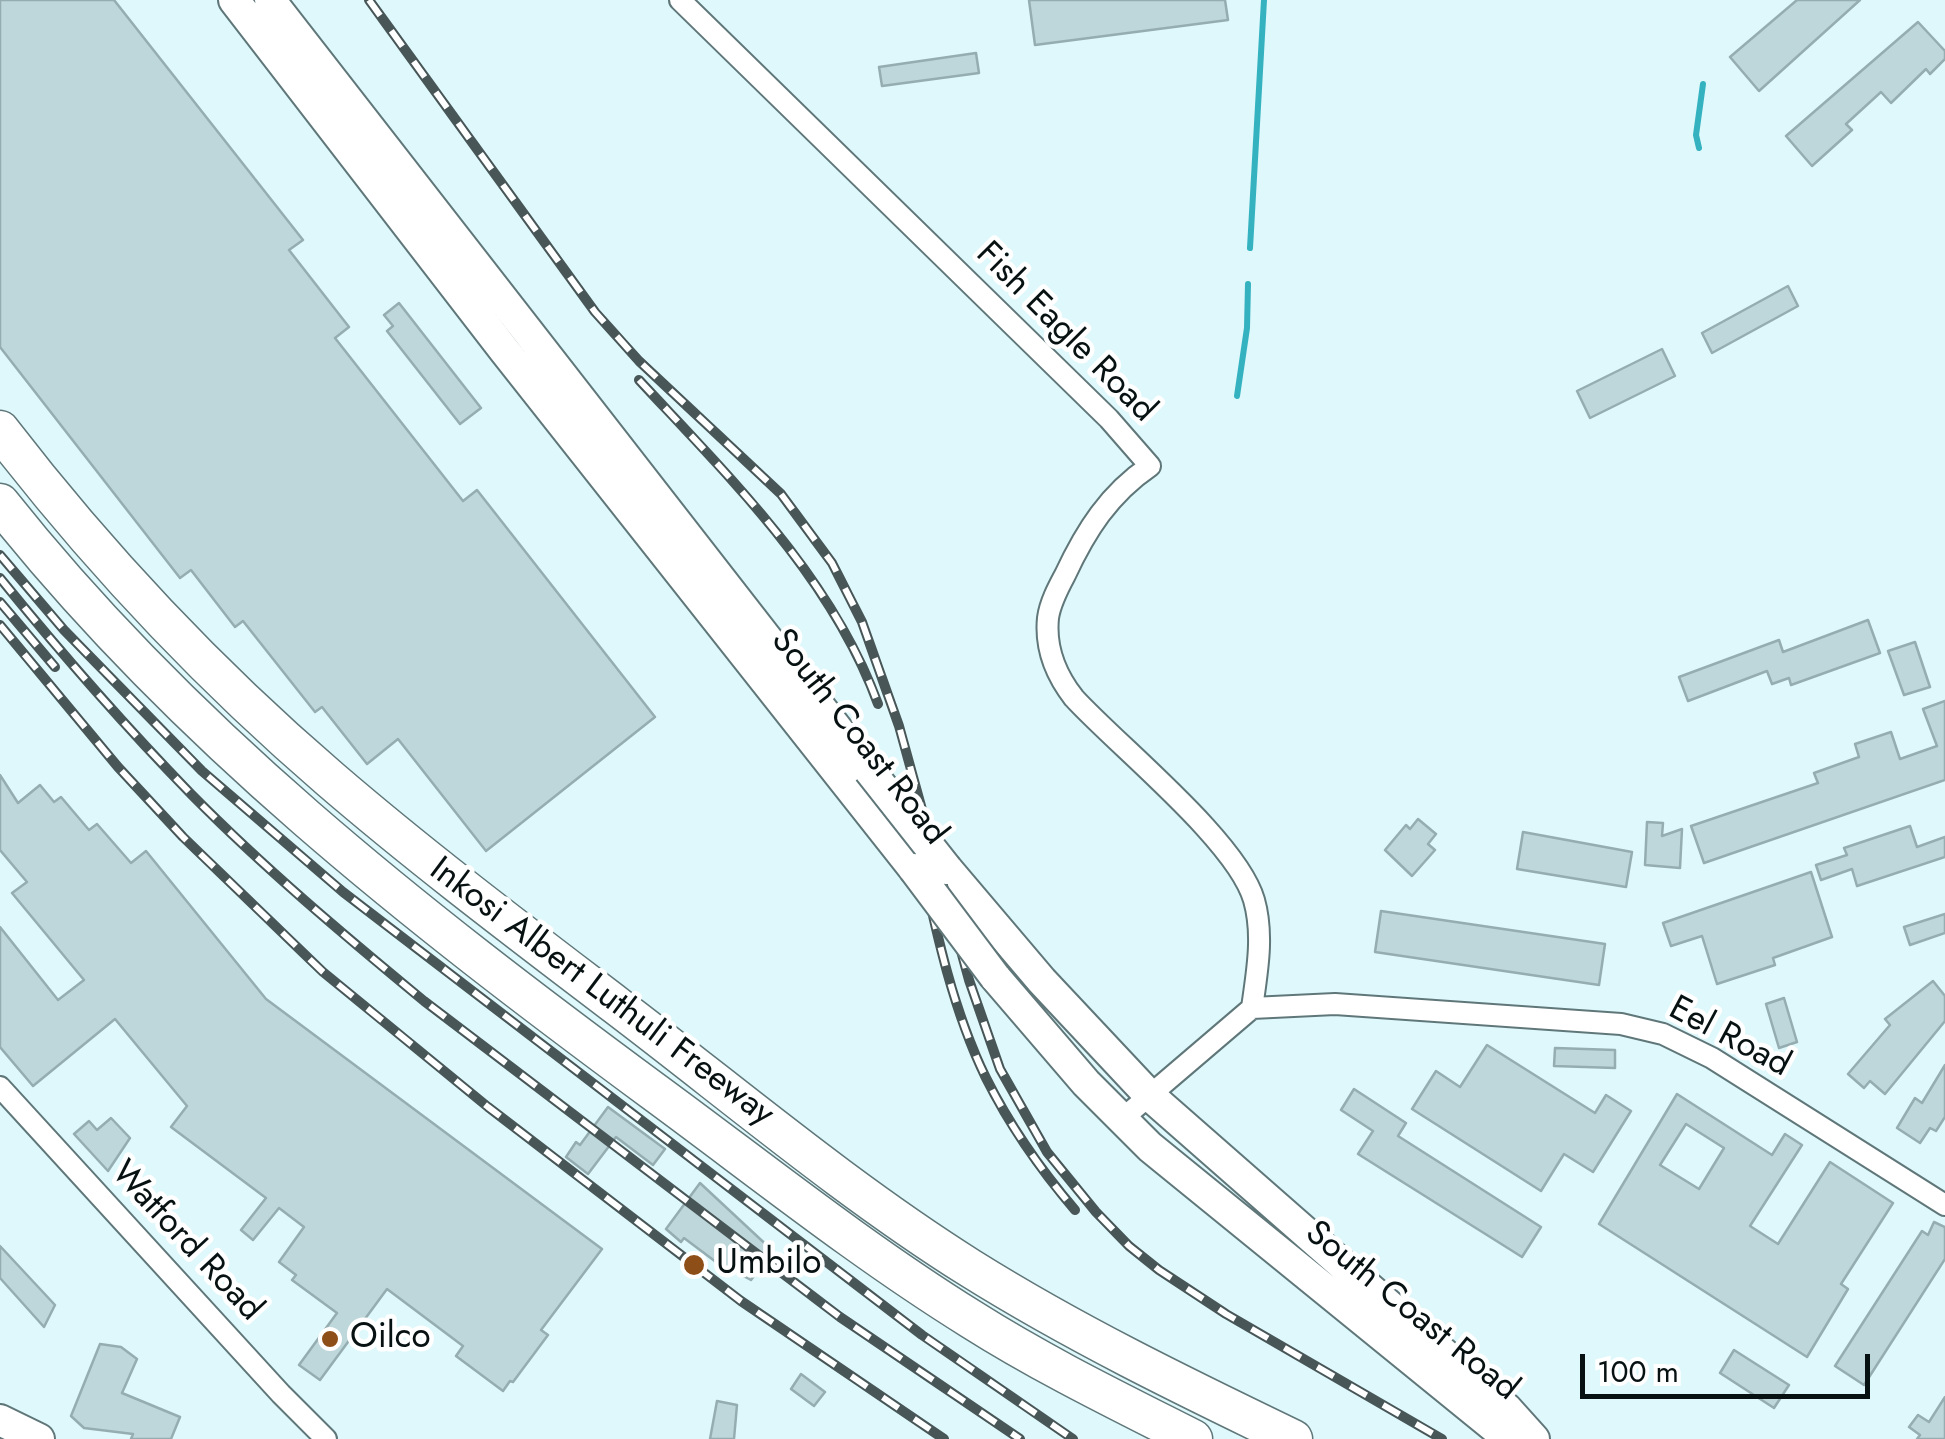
<!DOCTYPE html>
<html>
<head>
<meta charset="utf-8">
<style>
  body { margin:0 }
  #map { position:relative; width:1945px; height:1439px; overflow:hidden; background:#def8fb; font-family:Jost,sans-serif }
  canvas { display:block }
  .scale { position:absolute; left:1580px; top:1354px; width:290px; height:45px; box-sizing:border-box; border:5px solid #081112; border-top:0; padding-left:12px; font-size:30px; line-height:35px; white-space:nowrap; color:#081112; -webkit-text-stroke:8px #fff; paint-order:stroke }
</style>
</head>
<body>
<div id="map">
<canvas width="1945" height="1439"></canvas>
<div class="scale">100 m</div>
</div>
<script>
const context = document.querySelector('canvas').getContext('2d');
context.lineJoin = 'round';
function strokePath(path, color, width, dash) { context.strokeStyle = color; context.lineWidth = width; context.lineCap = dash ? 'butt' : 'round'; context.setLineDash(dash || []); context.stroke(path); }
function paint(path, color) { context.fillStyle = color; context.fill(path, 'evenodd'); }
function drawText(font, color, halo, rows, align = 'center') {
  context.font = font + ' Jost,sans-serif'; context.lineWidth = 9; context.setLineDash([]); context.textBaseline = 'middle'; context.strokeStyle = halo; context.fillStyle = color; for (const [text, x, y, turn = 0] of rows) {
    context.save(); context.translate(x, y); context.rotate((+turn || 0) * Math.PI / 180); context.textAlign = isNaN(turn) ? turn : align; if (halo) context.strokeText(text, 0, 0); context.fillText(text, 0, 0); context.restore();
  }
}
const stream = new Path2D(`
  M1699,148L1696,135L1703,84
  M1250,248L1264,0
  M1237,396L1247,328L1248,284`);
const building = new Path2D(`
  M0,0H114L303,240L289,250L349,327L335,338L463,501L477,490L655,717L486,851L398,739L367,764L322,707L315,712L243,621L235,627L191,570L180,578L0,347Z
  M1029,0H1225L1228,20L1035,45Z
  M1797,0H1860L1759,91L1730,57Z
  M1918,22L1945,51V59L1930,74L1926,69L1891,103L1881,92L1846,124L1852,130L1812,166L1786,136Z
  M976,53L979,73L882,86L879,67Z
  M1788,286L1798,306L1712,353L1702,333Z
  M399,303L481,408L460,424L387,331L393,326L384,315Z
  M1662,349L1675,376L1590,418L1577,391Z
  M1868,620L1880,653L1791,685L1789,678L1772,684L1767,671L1688,701L1679,677L1779,640L1783,652Z
  M1915,642L1930,687L1904,695L1888,651Z
  M1945,701V780L1704,863L1691,826L1818,783L1814,773L1859,757L1855,744L1891,732L1900,759L1937,746L1923,709Z
  M0,775L18,803L40,785L54,802L61,797L89,830L97,824L131,863L146,851L266,999L602,1249L541,1330L548,1335L513,1382L510,1381L503,1391L456,1356L463,1346L387,1289L320,1380L299,1365L337,1313L292,1280L296,1275L279,1262L304,1227L279,1208L253,1240L241,1230L266,1198L171,1127L187,1106L115,1019L33,1086L0,1047V927L58,1000L84,980L12,893L27,882L0,850Z
  M1418,819L1436,834L1428,844L1435,850L1412,876L1385,850L1406,825L1410,829Z
  M1647,822L1663,823L1662,836L1682,829L1680,868L1645,865Z
  M1910,826L1917,847L1945,837V857L1857,886L1852,869L1821,880L1816,865L1847,855L1844,848Z
  M1523,832L1632,852L1626,887L1517,869Z
  M1811,872L1832,937L1773,958L1775,965L1717,984L1702,936L1671,946L1663,923Z
  M1381,911L1605,944L1599,985L1375,952Z
  M1945,914V933L1910,945L1904,927Z
  M1933,981L1945,996V1021L1885,1094L1870,1081L1864,1088L1848,1074L1890,1025L1885,1019Z
  M1784,998L1797,1042L1779,1048L1766,1004Z
  M1487,1045L1595,1113L1606,1095L1631,1111L1593,1172L1564,1154L1541,1191L1412,1109L1436,1071L1460,1087Z
  M1555,1048L1615,1050V1068L1554,1066Z
  M1945,1065V1117L1936,1131L1930,1128L1920,1143L1897,1128L1915,1098L1922,1103Z
  M1354,1089L1406,1123L1398,1136L1541,1227L1522,1257L1358,1154L1373,1131L1341,1110Z
  M1677,1094L1772,1155L1785,1134L1802,1145L1750,1226L1778,1244L1830,1162L1893,1203L1841,1284L1848,1289L1807,1357L1599,1224ZM1686,1124L1724,1148L1699,1189L1660,1165Z
  M608,1107L665,1149L653,1165L616,1137L588,1174L566,1157L576,1142L580,1145Z
  M111,1118L130,1138L108,1171L74,1134L89,1121L97,1130Z
  M700,1183L773,1251L751,1280L716,1262L684,1238L681,1242L666,1229Z
  M1934,1222L1945,1227V1259L1864,1385L1835,1366L1922,1231L1928,1235Z
  M0,1246L55,1305L44,1327L0,1278Z
  M100,1344L121,1347L137,1359L122,1393L180,1417L171,1439H131L133,1434L84,1428L71,1416Z
  M1734,1350L1789,1385L1774,1408L1720,1373Z
  M801,1374L825,1392L814,1406L791,1389Z
  M1945,1397V1439H1917L1920,1435L1909,1427L1918,1415L1929,1422Z
  M717,1401L737,1405L734,1439H710Z`);
const street = new Path2D(`
  M680,0L1109,419L1150,466C1109,494 1086,530 1065,575C1058,588 1050,603 1048,618C1045,648 1056,675 1074,698C1119,747 1237,841 1254,900C1264,935 1257,972 1252,1008
  M0,1087L281,1394L326,1439
  M1122,1119L1252,1008L1335,1004L1621,1024L1663,1034L1712,1058L1945,1205`);
const secondary = new Path2D(`
  M234,0L504,350L914,869
  M270,0L869,770
  M947,869L1042,981L1149,1095L1507,1409L1534,1439
  M995,977L1086,1083L1150,1147L1509,1439
  M0,1420L39,1439`);
const highway = new Path2D(`
  M0,430C97,556 209,675 330,779C423,859 520,932 617,1006C733,1094 846,1190 970,1268C1074,1333 1183,1386 1293,1439
  M0,503C184,735 416,916 653,1091C758,1168 860,1250 971,1319C1042,1364 1118,1401 1193,1439`);
const rail = new Path2D(`
  M369,0L595,312L639,361L781,494L832,563L862,622L899,726L969,980L1000,1069L1047,1152L1096,1212L1129,1246L1159,1270L1226,1314L1442,1439
  M639,380C730,478 831,576 878,704
  M0,555L64,630L202,771L343,892L922,1335L1073,1439
  M0,578C61,653 124,725 191,794C264,868 344,935 424,1001L840,1317L1020,1439
  M0,602L55,667
  M0,625L118,767L183,837L323,972L488,1107L741,1301L944,1439
  M907,799C929,892 944,992 986,1078C1010,1126 1040,1169 1075,1210`);
const secondaryBridge = new Path2D(`
  M869,770L947,869
  M914,869L995,977`);
const markers = [
  [694,1265,12,"#8e4e17"],
  [330,1339,10,"#8e4e17"]
];
const streetNames = [
  ["Fish Eagle Road",1065,333,45],
  ["South Coast Road",858,738,52],
  ["Inkosi Albert Luthuli Freeway",601,993,37],
  ["Eel Road",1729,1038,28],
  ["Watford Road",186,1242,47],
  ["South Coast Road",1411,1312,39]
];
const poiNames = [
  ["Umbilo",716,1265],
  ["Oilco",350,1339]
];
strokePath(stream, '#34b2c0', 6);
paint(building, '#bed7da');
strokePath(building, '#95adb0', 2.5);
strokePath(street, '#60777a', 24);
strokePath(secondary, '#60777a', 34);
strokePath(highway, '#60777a', 41);
strokePath(street, '#fff', 20);
strokePath(secondary, '#fff', 30);
strokePath(highway, '#fff', 38);
strokePath(rail, '#485658', 10);
strokePath(rail, '#fff', 6, [19]);
strokePath(secondaryBridge, '#60777a', 34, []);
strokePath(secondaryBridge, '#fff', 30);
for (const [x, y, r, color] of markers) { const dot = new Path2D(); dot.arc(x, y, r, 0, 2 * Math.PI); context.fillStyle = color; context.fill(dot); strokePath(dot, '#fff', 4); }
drawText('35px', '#081112', '#fff', streetNames);
drawText('35px', '#081112', '#fff', poiNames, 'left');
</script>
</body>
</html>
